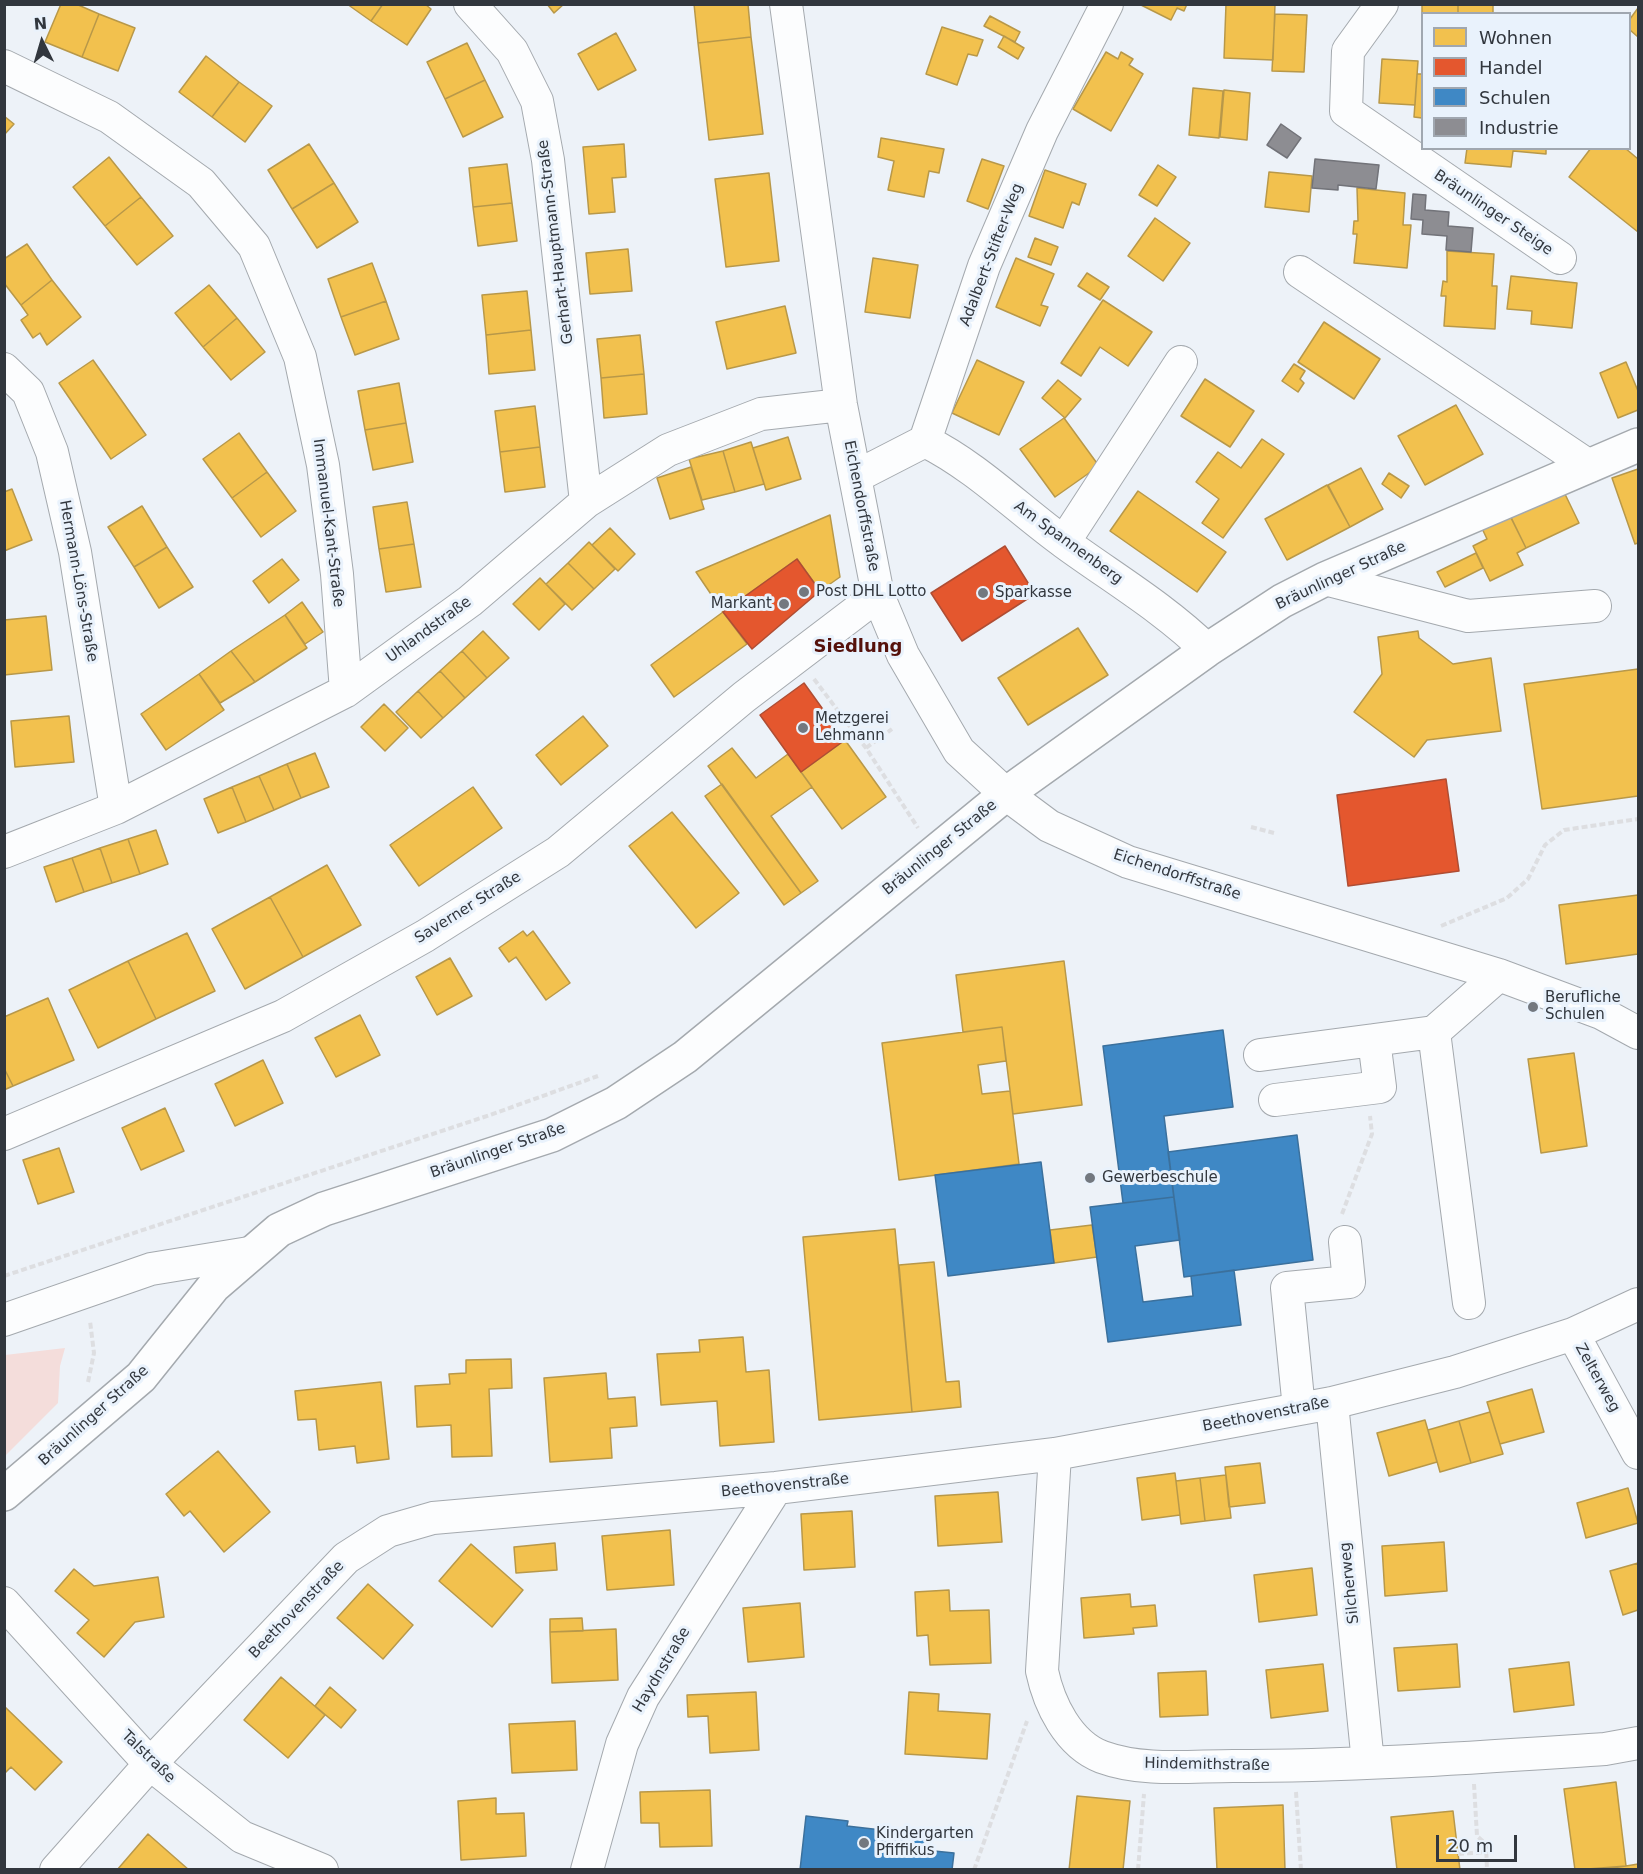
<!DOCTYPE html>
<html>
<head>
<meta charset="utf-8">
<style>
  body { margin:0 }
  #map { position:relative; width:1643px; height:1874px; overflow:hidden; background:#edf2f8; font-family:"DejaVu Sans",sans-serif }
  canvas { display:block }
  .frame { position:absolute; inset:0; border:6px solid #32373e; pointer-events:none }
  .legend { position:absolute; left:1421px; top:12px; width:210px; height:138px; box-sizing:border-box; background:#e9f2fc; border:2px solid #a0a7b0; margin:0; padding:8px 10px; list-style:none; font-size:18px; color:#32373e }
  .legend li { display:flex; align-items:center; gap:12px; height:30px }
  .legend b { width:30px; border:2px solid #a0a7b0 }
  .north { position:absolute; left:12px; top:12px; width:60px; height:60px; -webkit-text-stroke:4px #e9f2fc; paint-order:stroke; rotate:355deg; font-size:16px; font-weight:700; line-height:24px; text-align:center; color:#32373e }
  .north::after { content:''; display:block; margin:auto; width:21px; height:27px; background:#32373e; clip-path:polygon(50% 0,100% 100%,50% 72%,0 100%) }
  .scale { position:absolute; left:1436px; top:1835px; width:81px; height:27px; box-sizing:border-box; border:3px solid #32373e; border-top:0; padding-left:8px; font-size:18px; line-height:21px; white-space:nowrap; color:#32373e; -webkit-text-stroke:4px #e9f2fc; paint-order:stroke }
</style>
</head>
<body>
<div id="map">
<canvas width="1643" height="1874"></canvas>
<div class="frame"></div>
<ul class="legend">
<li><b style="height:16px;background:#f2c14e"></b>Wohnen</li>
<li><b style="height:16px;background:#e4572e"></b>Handel</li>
<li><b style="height:16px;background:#3f88c5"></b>Schulen</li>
<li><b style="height:16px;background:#8d8d92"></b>Industrie</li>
</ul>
<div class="north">N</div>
<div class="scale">20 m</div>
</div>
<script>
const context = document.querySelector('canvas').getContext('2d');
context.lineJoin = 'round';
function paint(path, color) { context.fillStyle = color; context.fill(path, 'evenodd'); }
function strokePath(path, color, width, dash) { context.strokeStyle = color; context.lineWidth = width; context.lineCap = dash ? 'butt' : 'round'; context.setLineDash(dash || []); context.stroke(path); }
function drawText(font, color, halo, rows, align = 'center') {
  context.font = font + ' "DejaVu Sans",sans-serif'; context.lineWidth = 6; context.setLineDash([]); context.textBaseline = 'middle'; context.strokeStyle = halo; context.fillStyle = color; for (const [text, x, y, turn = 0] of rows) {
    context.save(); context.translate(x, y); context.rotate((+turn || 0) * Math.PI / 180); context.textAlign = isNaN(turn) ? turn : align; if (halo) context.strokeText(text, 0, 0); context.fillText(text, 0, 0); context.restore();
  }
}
const green = new Path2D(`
  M65,1348L60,1366L58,1403L5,1456V1355Z`);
const homes = new Path2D(`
  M61,4H76L99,14L82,57L45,42Z
  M347,4H383L371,21Z
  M383,4H425L431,9L407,45L371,21Z
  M547,4H564L554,13Z
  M694,4H748L751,37L698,43Z
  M1139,4H1187L1184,11L1177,8L1171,20Z
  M1226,4H1275L1273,60L1224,58Z
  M1422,4H1458V14H1422Z
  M1458,4H1493V14H1458Z
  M1638,8V37L1630,30V19Z
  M99,14L135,28L118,71L82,57Z
  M1275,14L1307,15L1304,72L1272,71Z
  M990,16L1020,32L1015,42L984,26Z
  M942,27L983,40L977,56L968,54L957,85L926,74Z
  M616,33L636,70L598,90L578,54Z
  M1004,36L1024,48L1018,59L998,47Z
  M751,37L763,134L709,140L698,43Z
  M467,43L485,80L445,99L427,62Z
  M1106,52L1118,59L1121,52L1133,59L1129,65L1143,74L1111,131L1073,109Z
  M206,56L239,82L212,117L179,92Z
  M1382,59L1418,61L1415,105L1379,103Z
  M1417,74H1422V118L1414,117Z
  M485,80L503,117L463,137L445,99Z
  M239,82L272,106L245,142L212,117Z
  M1193,88L1223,91L1219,138L1189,135Z
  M1224,90L1250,93L1247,140L1220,137Z
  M4,116L14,124L4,135Z
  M881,138L944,149L939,173L929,171L924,197L888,190L894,161L878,157Z
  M309,144L334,183L292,209L268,170Z
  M624,144L626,177L612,178L615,212L589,214L583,147Z
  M1467,148H1546V154L1513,151L1511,167L1465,163Z
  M1591,148H1625L1638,159V232L1569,177Z
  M109,157L141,197L105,226L73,187Z
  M982,159L1004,166L988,209L967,201Z
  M507,164L512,203L473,207L469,168Z
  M1158,165L1176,177L1157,206L1139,195Z
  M1045,170L1086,184L1079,205L1072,202L1063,228L1029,216Z
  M1269,172L1312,176L1309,212L1265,207Z
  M769,173L779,261L726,267L715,179Z
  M334,183L358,222L317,248L292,209Z
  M1357,188L1405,193L1403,225H1411L1407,268L1354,263L1357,234H1353L1354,221H1358Z
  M141,197L173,236L137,265L105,226Z
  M512,203L517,241L478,246L473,207Z
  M1155,218L1190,243L1163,281L1128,256Z
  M1035,238L1058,247L1051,265L1028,257Z
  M27,244L52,280L21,305L4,283V259Z
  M628,249L632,291L590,294L586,253Z
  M1447,251L1494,254L1492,286H1497L1495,329L1444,326L1446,296H1441L1443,281L1447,282Z
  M873,258L918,265L910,318L865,312Z
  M1016,258L1054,274L1041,305L1048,307L1040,326L996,307Z
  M372,263L386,301L341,317L328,279Z
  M1087,273L1109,287L1100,300L1078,286Z
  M1511,276L1577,283L1572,328L1531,324L1532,311L1507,309Z
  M52,280L81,317L47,345L40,333L33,338L21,320L28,315L21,305Z
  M209,285L237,318L203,347L175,313Z
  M527,291L531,330L486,335L482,295Z
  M1103,300L1152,332L1128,366L1100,347L1081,376L1061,363Z
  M386,301L399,339L355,355L341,317Z
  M785,306L796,353L727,369L716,322Z
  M237,318L265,352L231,380L203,347Z
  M1324,322L1380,359L1354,399L1298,362Z
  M531,330L535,370L489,374L486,335Z
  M640,335L644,374L601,378L597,339Z
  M93,360L146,435L111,459L59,383Z
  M977,360L1024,382L999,435L952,413Z
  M1626,362L1638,391V410L1618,418L1600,373Z
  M1294,364L1305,371L1300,379L1304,383L1298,392L1282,381Z
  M644,374L647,414L604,418L601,378Z
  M1205,379L1254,411L1230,447L1181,416Z
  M1058,380L1081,399L1065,418L1042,398Z
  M399,383L406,423L365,430L358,391Z
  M1456,405L1483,454L1425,485L1398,436Z
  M535,406L540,447L500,452L495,411Z
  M1064,418L1099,466L1055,497L1020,449Z
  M406,423L413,462L373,470L365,430Z
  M239,433L267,472L232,498L203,459Z
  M788,437L801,479L766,490L753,448Z
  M1262,439L1284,454L1223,538L1202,523L1219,499L1196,482L1218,452L1241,468Z
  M751,442L764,484L735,492L723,451Z
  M540,447L545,487L505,492L500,452Z
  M723,451L735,492L702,500L689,459Z
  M691,467L704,509L670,519L657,478Z
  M1361,468L1383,509L1350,527L1328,485Z
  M1638,469V543L1635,544L1612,478Z
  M267,472L296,511L261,537L232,498Z
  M1389,473L1409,486L1401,498L1382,484Z
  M1327,485L1350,527L1287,560L1265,519Z
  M12,489L32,540L4,551V492Z
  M1563,490L1579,523L1526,548L1510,516Z
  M1138,491L1226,552L1197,592L1110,531Z
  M407,502L414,544L379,549L373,507Z
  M142,506L167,547L134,567L108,527Z
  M1507,509L1526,548L1517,553L1523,565L1490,581L1473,546L1487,539L1479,522Z
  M830,515L840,577L820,591L797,559L723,612L696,572Z
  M610,528L635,554L618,571L592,545Z
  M589,542L615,569L594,589L568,563Z
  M414,544L421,587L386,592L379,549Z
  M167,547L193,587L159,608L134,567Z
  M1476,553L1483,568L1445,587L1437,572Z
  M282,559L299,580L269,603L253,581Z
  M568,563L594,589L572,610L546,584Z
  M540,578L565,604L539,630L513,604Z
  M302,602L323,632L305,644L285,615Z
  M723,612L747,644L674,697L651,665Z
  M285,615L307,648L255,682L231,651Z
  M46,616L52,670L4,675V620Z
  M1078,628L1108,675L1028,725L998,678Z
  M483,631L509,658L487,678L462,651Z
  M1418,631L1419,638L1453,664L1491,658L1501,731L1427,740L1414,757L1354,712L1382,674L1378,637Z
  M231,651L255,682L220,703L199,674Z
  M462,651L487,678L465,698L440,671Z
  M1638,669V796L1542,809L1524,684Z
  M440,671L465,698L443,718L418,691Z
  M199,674L224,710L166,750L141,714Z
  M418,691L443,718L421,738L396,712Z
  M384,704L408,728L385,751L361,727Z
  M69,716L74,762L15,767L11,721Z
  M583,716L608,746L561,785L536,755Z
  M845,740L886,797L842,829L801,772Z
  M732,748L756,778L788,754L812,787L771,816L818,881L801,893L708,766Z
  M315,753L329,787L301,798L287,764Z
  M287,764L301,798L274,810L259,776Z
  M259,776L274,810L246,822L232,787Z
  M722,784L801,893L784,905L705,796Z
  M232,787L246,822L218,833L204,799Z
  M473,787L502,828L419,886L390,845Z
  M672,812L739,893L696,928L629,846Z
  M156,830L168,864L140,874L128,839Z
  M128,839L140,874L112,883L100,848Z
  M100,848L112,883L84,892L72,858Z
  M72,858L84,892L56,902L44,867Z
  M327,865L361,925L303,957L270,897Z
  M1638,895V954L1566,964L1559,905Z
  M270,897L303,957L245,989L212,929Z
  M523,931L527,936L533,931L570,983L546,1000L516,957L509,962L499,948Z
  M187,933L215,991L156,1019L128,961Z
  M450,958L472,996L437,1015L416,977Z
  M128,961L156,1019L98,1048L69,990Z
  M1064,961L1082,1105L1013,1114L1002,1027L963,1032L956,975Z
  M48,998L74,1060L13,1086L4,1068V1017Z
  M360,1015L380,1055L336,1077L315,1038Z
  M1002,1027L1006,1061L978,1065L982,1094L1010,1091L1019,1164L899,1180L882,1043Z
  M1574,1053L1587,1146L1541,1153L1528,1059Z
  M263,1060L283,1103L235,1126L215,1084Z
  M4,1068L13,1086L4,1090Z
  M165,1108L184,1151L141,1170L122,1128Z
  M59,1148L74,1192L38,1204L23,1160Z
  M1092,1225L1097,1257L1054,1263L1050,1230Z
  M895,1229L912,1412L819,1420L803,1237Z
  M934,1262L946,1382L959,1381L961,1407L912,1412L899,1265Z
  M743,1337L746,1372L769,1370L774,1442L720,1446L717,1401L661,1405L657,1354L700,1352L699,1340Z
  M511,1359L512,1388L489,1389L492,1456L452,1457L451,1425L417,1427L415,1386L450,1384L449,1374L466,1373V1360Z
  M606,1373L608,1399L635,1397L637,1426L610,1428L612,1458L550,1462L544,1378Z
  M381,1382L389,1459L357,1463L355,1446L319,1450L316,1419L298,1420L295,1391Z
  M1532,1389L1544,1432L1500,1444L1487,1402Z
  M1490,1412L1503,1454L1471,1463L1459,1421Z
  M1425,1420L1437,1462L1389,1476L1377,1433Z
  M1459,1421L1471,1463L1440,1472L1428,1430Z
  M218,1451L270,1512L224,1552L190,1511L184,1516L166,1494Z
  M1260,1463L1265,1503L1229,1507L1225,1467Z
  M1175,1473L1180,1515L1142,1520L1137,1478Z
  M1226,1475L1231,1518L1205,1521L1200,1478Z
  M1200,1478L1205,1521L1181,1524L1176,1481Z
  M1628,1488L1638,1523L1586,1538L1577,1503Z
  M998,1492L1002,1542L938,1546L935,1496Z
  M852,1511L855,1567L804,1570L801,1514Z
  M670,1530L674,1585L607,1590L602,1536Z
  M1444,1542L1447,1591L1385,1596L1382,1546Z
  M555,1543L557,1570L516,1573L514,1547Z
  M471,1544L523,1590L492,1627L439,1581Z
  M1638,1563V1610L1623,1615L1610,1571Z
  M1312,1568L1317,1615L1259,1622L1254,1575Z
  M74,1569L94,1586L158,1577L164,1617L135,1622L104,1657L77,1633L89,1620L55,1591Z
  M368,1584L413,1625L383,1659L337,1618Z
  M949,1590L950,1611L989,1610L991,1663L930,1665L928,1635L917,1636L915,1592Z
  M1130,1594L1131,1607L1155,1605L1157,1626L1133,1628L1134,1634L1084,1638L1081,1598Z
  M800,1603L804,1657L748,1662L743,1608Z
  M582,1618L583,1631L550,1632V1619Z
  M616,1629L618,1680L552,1683L550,1632Z
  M1457,1644L1460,1687L1398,1691L1394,1648Z
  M1569,1662L1574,1705L1514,1712L1509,1669Z
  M1323,1664L1328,1711L1271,1718L1266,1670Z
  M1206,1671L1208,1715L1160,1717L1158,1673Z
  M281,1677L325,1715L288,1758L244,1720Z
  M330,1687L356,1710L341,1728L315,1706Z
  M756,1692L759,1750L710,1753L708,1716L688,1717L687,1695Z
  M909,1692L939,1694L938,1711L990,1714L987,1759L905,1754Z
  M4,1706L62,1762L35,1790L11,1767L4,1774Z
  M575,1721L577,1770L512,1773L509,1724Z
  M1616,1782L1626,1866L1575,1870L1564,1789Z
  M710,1790L712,1846L660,1847L659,1823H641L640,1792Z
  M1077,1796L1130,1801L1123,1870H1069Z
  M496,1798V1814L524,1813L526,1856L461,1860L458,1801Z
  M1283,1805L1285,1870H1217L1214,1808Z
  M1453,1811L1460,1870H1397L1391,1817Z
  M148,1834L189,1870H117Z
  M1638,1864V1870H1599L1626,1866Z`);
const shops = new Path2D(`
  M1005,546L1035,594L962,641L931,593Z
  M797,559L820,591L752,649L723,612Z
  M804,683L845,740L801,772L760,715Z
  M1446,779L1459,871L1348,886L1337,795Z`);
const schools = new Path2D(`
  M1223,1030L1233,1107L1164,1116L1174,1197L1123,1203L1103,1046Z
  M1297,1135L1313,1260L1184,1277L1168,1152Z
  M1041,1162L1054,1263L948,1276L935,1175Z
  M1174,1197L1180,1240L1135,1246L1143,1302L1193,1296L1191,1276L1234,1270L1241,1325L1108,1342L1090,1207Z
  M806,1816L848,1821L847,1826L925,1835L924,1850L954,1853L952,1870H800Z`);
const industry = new Path2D(`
  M1281,124L1301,138L1287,158L1267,145Z
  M1315,159L1379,165L1376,189L1338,185V190L1312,188Z
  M1413,194L1426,195L1425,210L1449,212L1448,226L1473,228L1471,252L1446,250L1447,236L1422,234L1423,220L1411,219Z`);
const path = new Path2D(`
  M814,679L866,748L918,828
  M866,748L892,729
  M1251,827L1274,833
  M1441,926L1507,898L1528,879L1545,845L1564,830L1638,819
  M1342,1214L1372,1134L1370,1116
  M4,1276L490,1115L598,1076
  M88,1382L94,1353L90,1321
  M1474,1784L1477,1836L1486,1844L1487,1870
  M1296,1792L1301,1870
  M1458,1854L1486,1852
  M974,1870L1027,1721
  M1138,1870L1144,1794`);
const minor = new Path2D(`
  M470,4L512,51L537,101L548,160L586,502
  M786,4L841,405L878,595L903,655L959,751L1006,794L1049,826L1128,862L1499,975L1601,1013L1638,1033
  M1382,4L1348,51L1346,111L1560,258
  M4,66L109,117L201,183L254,246L300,357L323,465L337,574L346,691
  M1300,272L1589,466
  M4,369L28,392L52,452L75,552L116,808
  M925,441C977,467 1018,509 1065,543C1113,578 1164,608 1207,650
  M855,477L925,441L984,266L1042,131L1107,4
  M1064,542L1181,362
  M1325,579L1468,616L1595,606
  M4,852L116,808L346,691L470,601L586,502L668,450L761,414L841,405
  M1434,1032L1469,1303
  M1260,1055L1374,1040
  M1275,1100L1380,1087L1374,1040L1434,1032L1499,975
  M4,1134L283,1016L425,936L558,852L744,697L878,595
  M4,1320L151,1269L249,1253
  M1573,1334L1638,1453
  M1332,1403L1368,1763
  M1299,1409L1287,1288L1349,1282L1345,1242
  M1055,1454L1042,1671C1049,1704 1068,1744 1102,1757C1143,1772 1190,1766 1233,1766C1357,1766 1481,1757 1605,1749L1638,1743
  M4,1603L150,1764L242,1837L322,1870
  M56,1870L150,1764L346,1558L388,1531L433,1518L776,1488L1055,1454L1332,1403L1455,1372L1573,1334L1638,1304
  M587,1870L622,1744L643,1697L776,1488`);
const major = new Path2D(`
  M4,1494L141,1377L214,1286L279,1230L324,1209L552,1135L616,1103L685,1057L1006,794L1207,650L1282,601L1325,579L1638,445`);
const markers = [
  [804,592,6,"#73787f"],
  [983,593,6,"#73787f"],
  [784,604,6,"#73787f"],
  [803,728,6,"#73787f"],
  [1533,1007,6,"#73787f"],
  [1090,1178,6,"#73787f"],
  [864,1843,6,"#73787f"]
];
const streetNames = [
  ["Bräunlinger Steige",1493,213,34],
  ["Gerhart-Hauptmann-Straße",556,242,-97],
  ["Adalbert-Stifter-Weg",992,255,-69],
  ["Eichendorffstraße",861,506,79],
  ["Immanuel-Kant-Straße",328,523,83],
  ["Am Spannenberg",1068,543,36],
  ["Bräunlinger Straße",1341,576,-25],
  ["Hermann-Löns-Straße",78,581,80],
  ["Uhlandstraße",429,630,-36],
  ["Bräunlinger Straße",940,848,-39],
  ["Eichendorffstraße",1177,875,18],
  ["Saverner Straße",468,908,-32],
  ["Bräunlinger Straße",498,1151,-19],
  ["Zelterweg",1597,1378,61],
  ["Beethovenstraße",1266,1415,-11],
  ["Bräunlinger Straße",94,1416,-42],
  ["Beethovenstraße",785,1486,-6],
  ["Silcherweg",1350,1583,-96],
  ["Beethovenstraße",297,1610,-46],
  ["Haydnstraße",662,1670,-59],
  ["Talstraße",148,1757,44],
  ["Hindemithstraße",1207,1765,1]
];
const poiNames = [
  ["Post DHL Lotto",816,592],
  ["Sparkasse",995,593],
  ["Markant",772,604,"right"],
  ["Metzgerei",815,719],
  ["Lehmann",815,736],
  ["Berufliche",1545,998],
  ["Schulen",1545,1015],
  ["Gewerbeschule",1102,1178],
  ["Kindergarten",876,1834],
  ["Pfiffikus",876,1851]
];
const quarterNames = [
  ["Siedlung",858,647]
];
paint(green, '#f4dddb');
paint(homes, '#f2c14e');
strokePath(homes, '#b89849', 1.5);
paint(shops, '#e4572e');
strokePath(shops, '#af4d33', 1.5);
paint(schools, '#3f88c5');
strokePath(schools, '#3b709c', 1.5);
paint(industry, '#8d8d92');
strokePath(industry, '#727379', 1.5);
strokePath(minor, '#a4a9ae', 34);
strokePath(major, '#a4a9ae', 36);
strokePath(path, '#dddee1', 4, [6, 3]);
strokePath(minor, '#fcfdfe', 32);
strokePath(major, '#fcfdfe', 33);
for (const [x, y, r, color] of markers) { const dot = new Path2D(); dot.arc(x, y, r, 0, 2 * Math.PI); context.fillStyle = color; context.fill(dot); strokePath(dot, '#e9f2fc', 2); }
drawText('15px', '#32373e', '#e9f2fc', streetNames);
drawText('15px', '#32373e', '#e9f2fc', poiNames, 'left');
drawText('bold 18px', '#55110b', '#e9f2fc', quarterNames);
</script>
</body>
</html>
